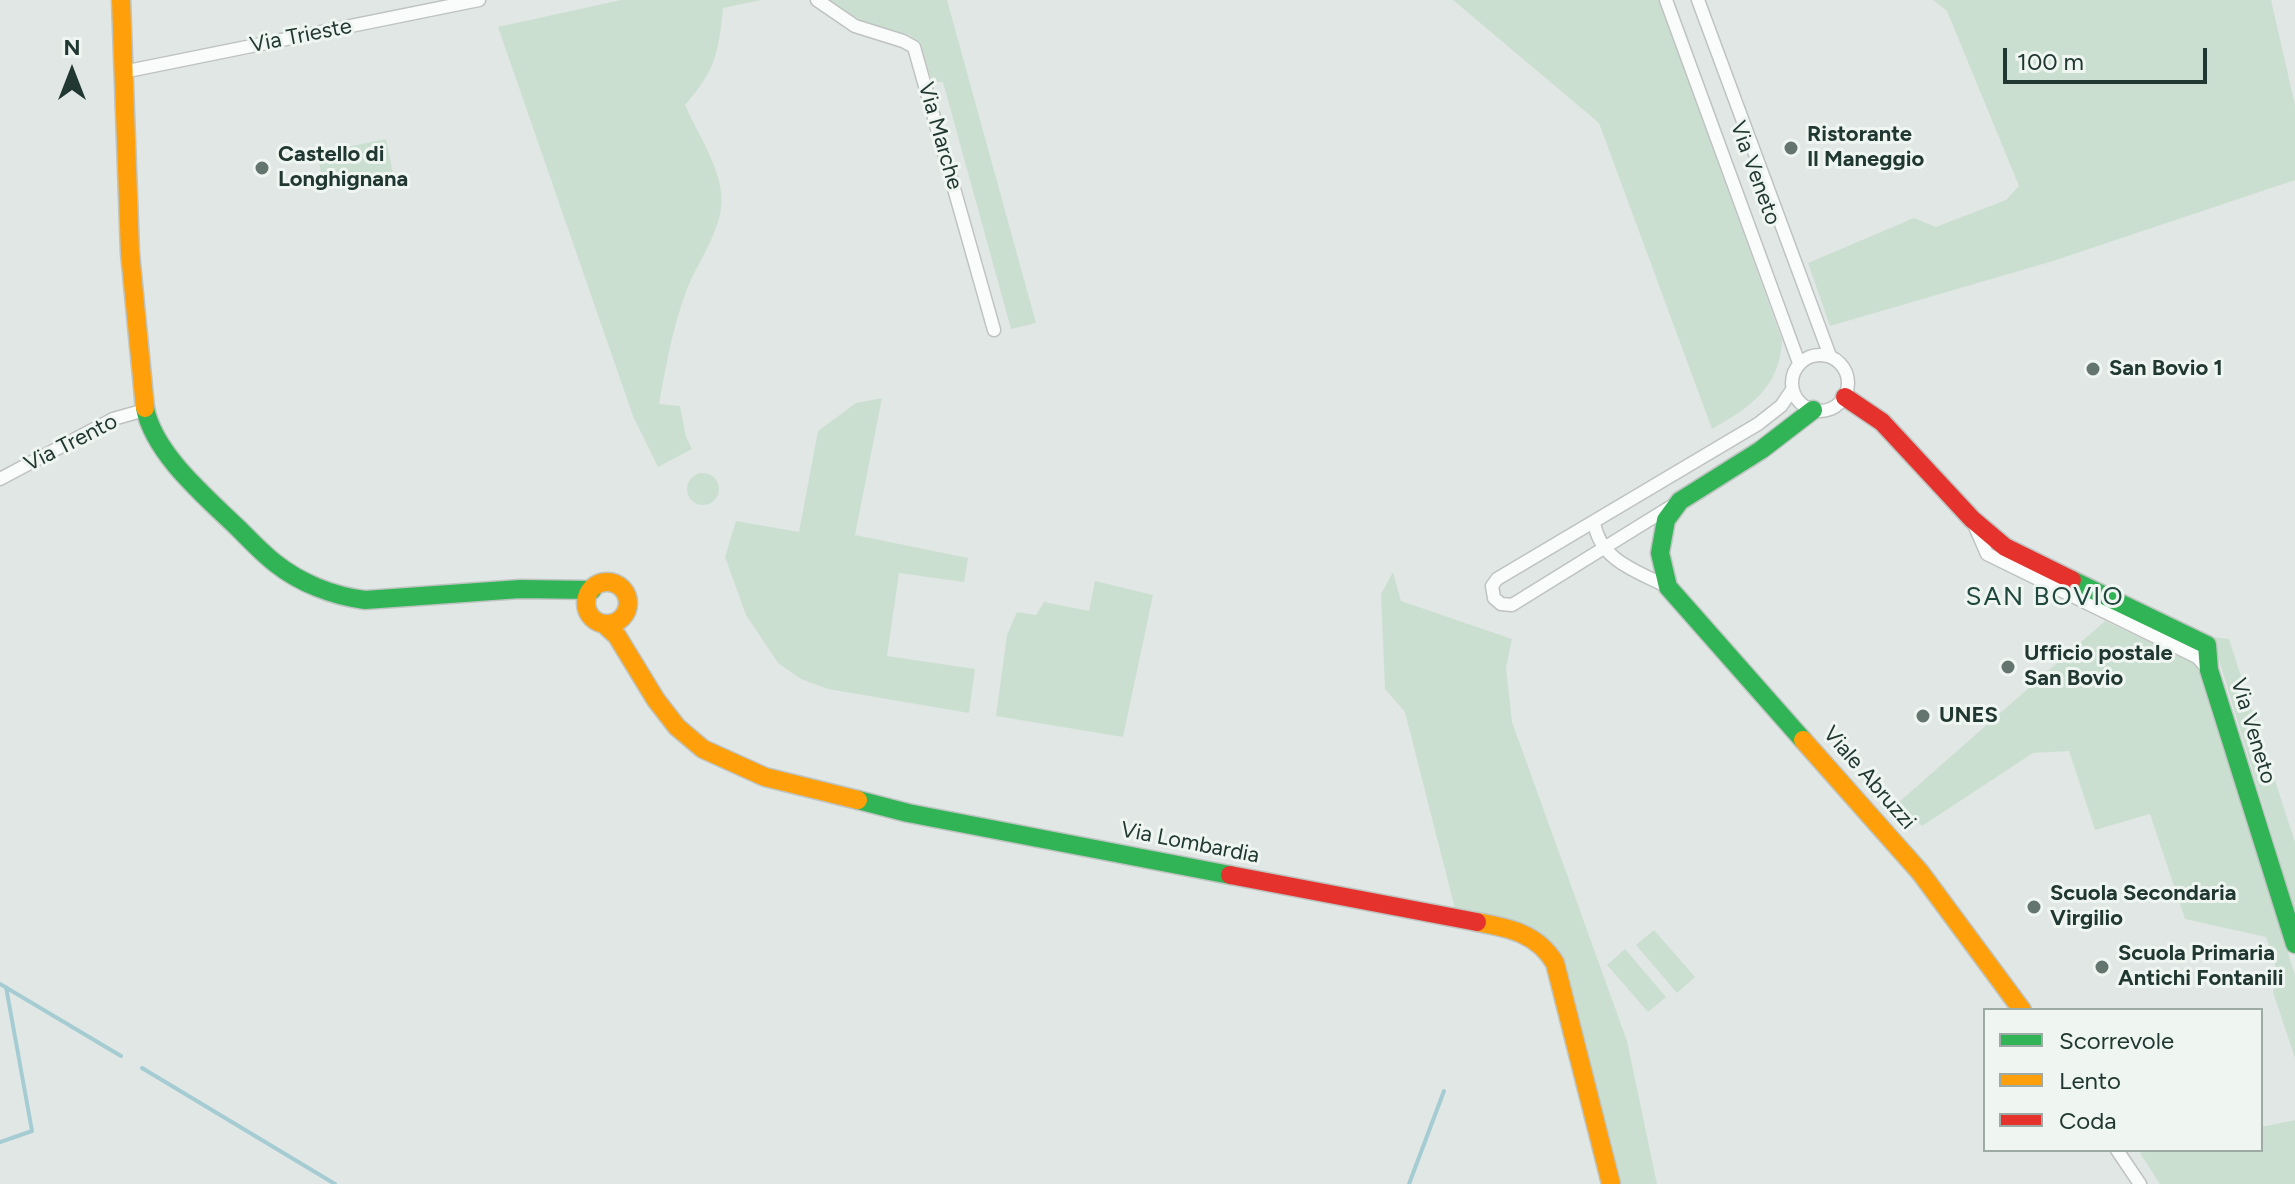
<!DOCTYPE html>
<html>
<head>
<meta charset="utf-8">
<style>
  body { margin:0 }
  #map { position:relative; width:2295px; height:1184px; overflow:hidden; background:#e1e7e4; font-family:Figtree,sans-serif }
  canvas { display:block }
  .legend { position:absolute; left:1983px; top:1008px; width:280px; height:144px; box-sizing:border-box; background:#eff6f2; border:2px solid #9daaa5; margin:0; padding:10px 14px; list-style:none; font-size:24px; color:#213731 }
  .legend li { display:flex; align-items:center; gap:16px; height:40px }
  .legend b { width:40px; border:2px solid #9daaa5 }
  .north { position:absolute; left:32px; top:32px; width:80px; height:80px; -webkit-text-stroke:6px #eff6f2; paint-order:stroke; rotate:0deg; font-size:22px; font-weight:700; line-height:32px; text-align:center; color:#213731 }
  .north::after { content:''; display:block; margin:auto; width:28px; height:36px; background:#213731; clip-path:polygon(50% 0,100% 100%,50% 72%,0 100%) }
  .scale { position:absolute; left:2003px; top:48px; width:204px; height:36px; box-sizing:border-box; border:4px solid #213731; border-top:0; padding-left:10px; font-size:24px; line-height:28px; white-space:nowrap; color:#213731; -webkit-text-stroke:6px #eff6f2; paint-order:stroke }
</style>
</head>
<body>
<div id="map">
<canvas width="2295" height="1184"></canvas>
<ul class="legend">
<li><b style="height:10px;background:#30b455"></b>Scorrevole</li>
<li><b style="height:10px;background:#ff9f0a"></b>Lento</li>
<li><b style="height:10px;background:#e5322d"></b>Coda</li>
</ul>
<div class="north">N</div>
<div class="scale">100 m</div>
</div>
<script>
const context = document.querySelector('canvas').getContext('2d');
context.lineJoin = 'round';
function paint(path, color) { context.fillStyle = color; context.fill(path, 'evenodd'); }
function strokePath(path, color, width, dash) { context.strokeStyle = color; context.lineWidth = width; context.lineCap = dash ? 'butt' : 'round'; context.setLineDash(dash || []); context.stroke(path); }
function drawText(font, color, halo, rows, align = 'center') {
  context.font = font + ' Figtree,sans-serif'; context.lineWidth = 6; context.setLineDash([]); context.textBaseline = 'middle'; context.strokeStyle = halo; context.fillStyle = color; for (const [text, x, y, turn = 0] of rows) {
    context.save(); context.translate(x, y); context.rotate((+turn || 0) * Math.PI / 180); context.textAlign = isNaN(turn) ? turn : align; if (halo) context.strokeText(text, 0, 0); context.fillText(text, 0, 0); context.restore();
  }
}
const green = new Path2D(`
  M621,0H761L723,8C718,55 716,69 685,105C697,132 717,162 721,191C726,225 699,259 687,289C673,326 666,365 659,404L680,406L686,437L692,449L658,467L633,416L498,27Z
  M828,0H947L1036,323L1011,329L943,82H932L920,42L907,34L868,25Z
  M1453,0H1659L1782,340C1780,388 1749,408 1712,429L1599,123Z
  M1933,0H2271L2295,105V180L2053,261L1830,326L1808,263L1914,218L1936,227L2006,200L2019,186L1947,11Z
  M386,139L393,173L324,187L317,153Z
  M882,398L855,535L968,558L964,582L899,573L887,656L975,669L969,713L828,689L801,679L778,663L746,615L725,557L736,521L799,532L818,431L856,403Z
  M687 489a16 16 0 1 1 32 0a16 16 0 1 1-32 0Z
  M1393,572L1401,601L1512,639L1506,668L1512,722L1627,1041L1657,1184H1619L1566,964C1544,919 1500,921 1456,913L1405,712L1385,689L1381,594Z
  M1095,581L1153,595L1123,737L996,716L1007,635L1017,612L1036,615L1044,602L1089,611Z
  M2105,621L2196,664L2295,975V1058L2273,992L2279,977L2266,937L2185,919L2150,814L2095,830L2069,751L2033,753L1922,826L1899,802Z
  M2212,637L2229,639L2295,842V911Z
  M1654,930L1695,977L1677,993L1636,945Z
  M1625,949L1666,997L1648,1012L1607,965Z
  M2295,1120V1184H2160L2140,1153L2152,1150H2261V1127Z`);
const stream = new Path2D(`
  M0,984L121,1056
  M142,1068L335,1184
  M0,1142L32,1131L6,987
  M1409,1184L1444,1091`);
const street = new Path2D(`
  M817,0L855,26L903,41L914,47L994,330
  M1666,0L1799,363
  M1698,0L1830,356
  M123,72L479,0
  M1792 383a28 28 0 1 1 56 0a28 28 0 1 1-56 0Z
  M0,479L113,419L145,410
  M1670,507L1512,605L1501,604L1494,598L1492,586L1497,579L1758,424L1781,406L1792,390
  M1594,522C1600,561 1637,571 1668,587
  M1973,522L1987,554L2197,657L2208,669
  M2117,1150L2140,1184`);
const fast = new Path2D(`
  M145,408C154,454 206,497 239,529C250,540 262,553 275,563C300,583 333,596 365,600L520,589L592,590
  M2072,580L2207,645L2209,670L2295,944
  M1803,740L1668,587L1660,553L1666,520L1680,501L1761,450L1813,410
  M858,800L908,813L1230,875`);
const slow = new Path2D(`
  M121,0L130,253L145,408
  M586 603a21 21 0 1 1 42 0a21 21 0 1 1-42 0Z
  M604,624L617,636L656,700L677,727L703,749L765,777L858,800
  M1803,740L1920,872L2022,1010
  M1477,922C1509,928 1537,933 1555,963L1611,1184`);
const jam = new Path2D(`
  M1845,397L1882,422L1972,519L2005,547L2072,580
  M1230,875L1477,922`);
const markers = [
  [1791,148,8,"#647570"],
  [262,168,8,"#647570"],
  [2093,369,8,"#647570"],
  [2008,667,8,"#647570"],
  [1923,716,8,"#647570"],
  [2034,907,8,"#647570"],
  [2102,967,8,"#647570"]
];
const streetNames = [
  ["Via Trieste",301,36,-11],
  ["Via Marche",940,136,74],
  ["Via Veneto",1755,173,70],
  ["Via Trento",71,443,-27],
  ["Via Veneto",2253,731,73],
  ["Viale Abruzzi",1869,778,49],
  ["Via Lombardia",1190,843,11]
];
const poiNames = [
  ["Ristorante",1807,135],
  ["Il Maneggio",1807,160],
  ["Castello di",278,155],
  ["Longhignana",278,180],
  ["San Bovio 1",2109,369],
  ["Ufficio postale",2024,654],
  ["San Bovio",2024,679],
  ["UNES",1939,716],
  ["Scuola Secondaria",2050,894],
  ["Virgilio",2050,919],
  ["Scuola Primaria",2118,954],
  ["Antichi Fontanili",2118,979]
];
const quarterNames = [
  ["SAN BOVIO",2045,597]
];
paint(green, '#cbdfd1');
strokePath(stream, '#a5ccd2', 4);
strokePath(street, '#bec3c1', 15);
strokePath(fast, '#bec4c1', 21);
strokePath(slow, '#bec4c1', 21);
strokePath(jam, '#bec4c1', 21);
strokePath(street, '#fafbfb', 12);
strokePath(fast, '#30b455', 18);
strokePath(slow, '#ff9f0a', 18);
strokePath(jam, '#e5322d', 18);
for (const [x, y, r, color] of markers) { const dot = new Path2D(); dot.arc(x, y, r, 0, 2 * Math.PI); context.fillStyle = color; context.fill(dot); strokePath(dot, '#eff6f2', 3); }
drawText('22px', '#213731', '#eff6f2', streetNames);
drawText('bold 22px', '#213731', '#eff6f2', poiNames, 'left');
context.letterSpacing = '2px';
drawText('26px', '#1f473d', '#eff6f2', quarterNames);
context.letterSpacing = '0px';
</script>
</body>
</html>
